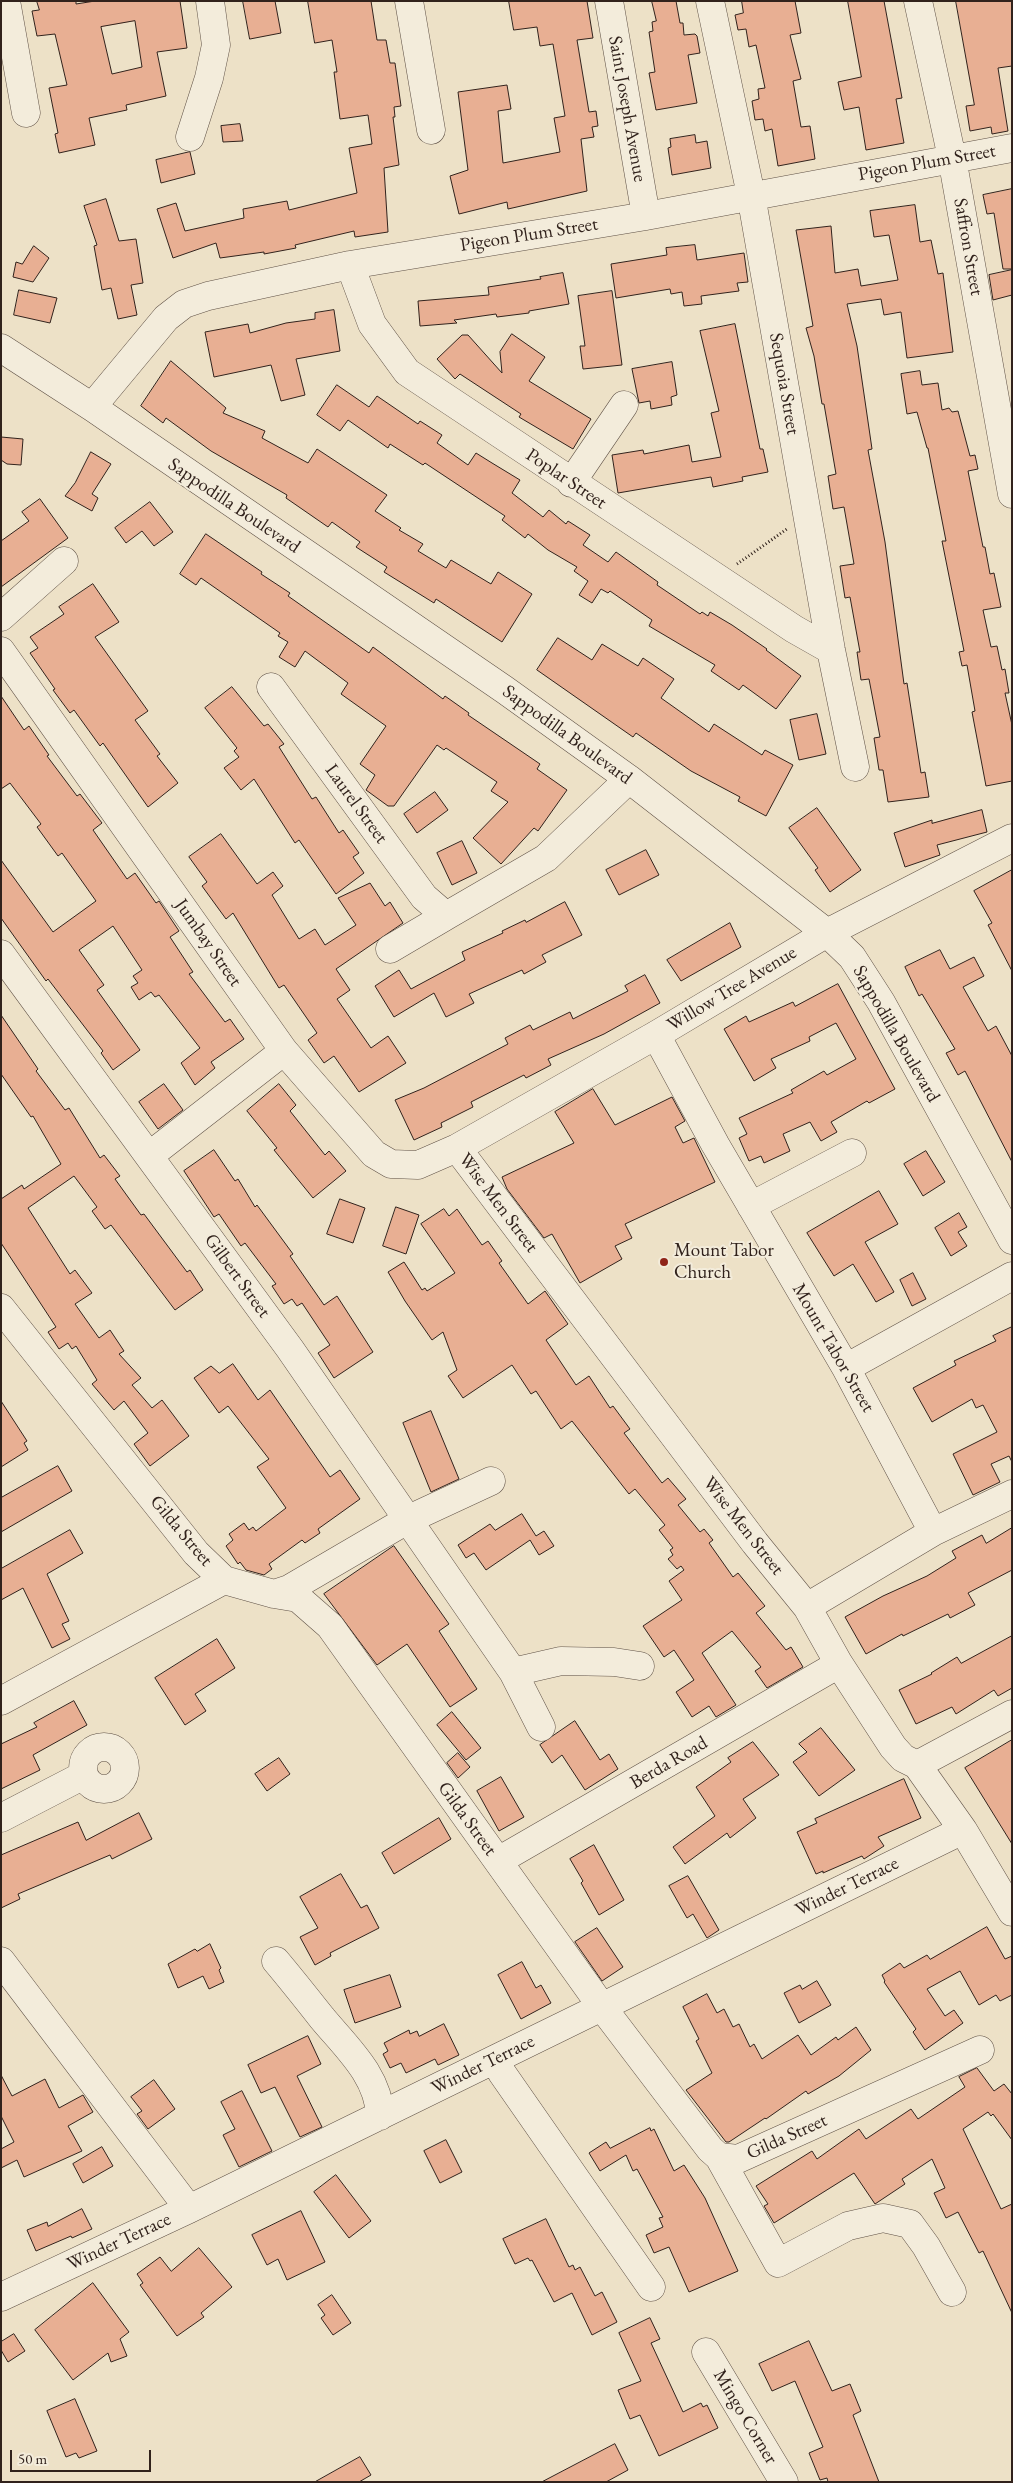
<!DOCTYPE html>
<html>
<head>
<meta charset="utf-8">
<style>
  body { margin:0 }
  #map { position:relative; width:1013px; height:2483px; overflow:hidden; background:#ede1c7; font-family:"EB Garamond",serif }
  canvas { display:block }
  .frame { position:absolute; inset:0; border:2px solid #31221c; pointer-events:none }
  .scale { position:absolute; left:10px; top:2450px; width:141px; height:22px; box-sizing:border-box; border:2px solid #31221c; border-top:0; padding-left:6px; font-size:15px; line-height:18px; white-space:nowrap; color:#31221c; -webkit-text-stroke:4px #f3ecdb; paint-order:stroke }
</style>
</head>
<body>
<div id="map">
<canvas width="1013" height="2483"></canvas>
<div class="frame"></div>
<div class="scale">50 m</div>
</div>
<script>
const context = document.querySelector('canvas').getContext('2d');
context.lineJoin = 'round';
function paint(path, color) { context.fillStyle = color; context.fill(path, 'evenodd'); }
function strokePath(path, color, width, dash) { context.strokeStyle = color; context.lineWidth = width; context.lineCap = dash ? 'butt' : 'round'; context.setLineDash(dash || []); context.stroke(path); }
function drawText(font, color, halo, rows, align = 'center') {
  context.font = font + ' "EB Garamond",serif'; context.lineWidth = 4; context.setLineDash([]); context.textBaseline = 'middle'; context.strokeStyle = halo; context.fillStyle = color; for (const [text, x, y, turn = 0] of rows) {
    context.save(); context.translate(x, y); context.rotate((+turn || 0) * Math.PI / 180); context.textAlign = isNaN(turn) ? turn : align; if (halo) context.strokeText(text, 0, 0); context.fillText(text, 0, 0); context.restore();
  }
}
const building = new Path2D(`
  M37,1H76V4L95,1H180L187,48L157,52L166,96L126,105L127,110L89,118L95,145L59,153L55,134L58,133L49,88L67,85L55,34L37,36L32,11L39,10ZM135,21L142,67L112,74L101,27Z
  M243,1H275L281,33L250,39Z
  M308,1H371L377,40H386L390,63H395L401,106L394,107L395,117H393L399,165L384,168L388,232L355,237L354,231L295,245L296,248L264,254V252L220,258L216,243L173,258L157,209L176,203L185,231L244,218L243,209L287,201L289,210L357,193L349,148L372,144L368,115L340,119L334,72H337L332,40L315,43Z
  M509,1H587L593,38L577,40L589,112L596,111L598,126L592,127L594,137L581,139L587,191L508,209L507,202L459,214L450,176L468,170L458,92L507,85L511,109L498,111L503,163L560,152L554,118L565,116L553,44L540,46L537,27L514,30Z
  M652,1H676L680,23H683L684,35L695,34L697,36L700,53L688,55L697,103L656,110L649,73L655,72L649,32L653,31L652,22L656,21Z
  M742,1H795L801,33L790,35L801,79L793,81L801,127L810,126L815,159L778,166L772,129L765,131L763,119L755,120L752,101L759,99L758,89L765,88L756,45L749,47L746,29L738,30L735,15L743,13Z
  M848,1H884L902,98L896,99L904,143L866,150L859,107L844,110L838,82L861,77Z
  M956,1H1012V66L998,68L1008,131L992,134L991,127L970,131L966,106L974,105Z
  M240,124L243,141L223,142L221,126Z
  M695,135L696,143L707,141L711,168L672,175L668,148L671,147L670,139Z
  M190,152L195,174L161,183L156,160Z
  M1012,189V269H1003L994,213L987,214L983,195Z
  M106,199L119,241L136,239L143,283L131,285L137,315L118,319L111,288L102,290L94,246L97,245L84,206Z
  M915,205L920,242L931,240L938,274L943,273L953,352L907,358L901,312L884,315L881,299L847,304L857,346L872,449L868,450L885,542L904,684L907,683L921,773L925,772L929,797L888,802L883,770H879L874,738L880,737L869,679L861,680L857,652H860L850,597L845,598L840,566L854,564L844,507L833,509L828,476L836,474L824,404H822L814,356L806,328L813,326L796,230L831,226L835,273L858,269L861,286L898,280L889,235L874,237L870,211Z
  M695,245L697,260L744,253L748,282L737,283L739,291L701,296L702,304L684,306L682,292L671,294L670,289L616,298L611,264L667,255L666,248Z
  M34,246L49,258L33,282L13,277L16,262L22,264Z
  M1012,270V295L993,300L989,275Z
  M563,273L569,304L529,311V313L497,317L496,314L454,320L457,323L420,326L418,301L489,295L488,287L541,279L540,277Z
  M19,290L57,298L50,323L14,315Z
  M612,291L622,365L583,369L580,346H585L578,296Z
  M334,310L340,351L296,359L305,395L281,401L271,365L214,377L205,332L248,324L250,333L286,323L315,319V313Z
  M735,324L760,449H763L768,472L742,477L743,481L713,487L711,477L618,493L612,455L643,450L644,454L689,445L692,462L721,457L711,413L719,411L700,331Z
  M512,334L545,357L529,381L591,419L573,449L519,417L521,414L460,374L455,379L437,359L462,335H468L502,373L500,352Z
  M171,361L226,408L223,413L265,431L262,438L308,463L317,449L387,495L375,511L401,528L399,530L423,544L418,551L446,568L451,560L491,584L498,572L532,594L502,642L436,599L434,603L384,572L387,567L356,547L360,542L332,522L328,527L286,498L287,495L211,451L166,418L163,423L141,406Z
  M672,362L677,395L671,397L672,405L651,409L650,401L639,403L632,369Z
  M920,371L922,385L938,383L942,410L949,408L952,412L958,411L970,456L975,455L978,469L968,471L983,547H985L990,574L994,573L1001,607L983,610L991,647L997,646L1002,670L1005,669L1009,693H1005L1012,725V781L986,786L972,712L975,711L967,665L962,666L959,652L964,651L942,541H946L928,448H927L917,412L907,414L901,374Z
  M337,385L369,407L377,396L418,424L420,421L442,435L437,443L468,465L476,453L492,463L520,480L512,493L543,517L549,510L566,524L568,521L590,535L583,545L608,562L616,552L658,582L657,585L700,614L702,612L708,616L710,612L732,625L767,649L766,650L801,676L776,709L743,685L739,690L711,671L715,665L649,626L652,620L610,591L608,593L601,589L592,603L579,595L588,581L574,571L577,567L548,550L528,534L525,538L502,520L505,516L425,463L423,465L390,444L388,448L348,420L340,431L317,415Z
  M1,437L23,439L21,465L7,464L1,460Z
  M91,452L111,464L92,494L98,498L92,511L65,496L75,483Z
  M40,499L68,538L1,587V541L29,521L22,512Z
  M150,502L173,532L154,546L142,531L126,543L115,528Z
  M206,534L262,572L261,574L290,593L288,596L369,653L373,647L443,699L445,696L469,713L468,715L540,764L537,769L567,790L538,831L534,828L501,864L473,838L508,802L491,791L497,782L446,748L444,750L437,745L394,806H388L366,790L375,775L360,764L386,726L341,694L348,683L305,651L295,667L279,657L288,642L278,636L280,633L201,578L196,585L180,574Z
  M93,584L119,622L95,637L148,711L135,720L160,754L157,756L178,783L148,807L103,743L100,746L74,710L70,713L53,690L55,689L30,653L38,648L30,637L64,614L59,607Z
  M558,638L592,660L602,644L638,666L643,658L674,679L661,698L709,732L714,724L762,755L765,750L793,765L766,816L738,801L740,797L691,771L636,733L633,737L537,670Z
  M232,687L264,726L268,724L284,744L279,747L312,799L316,797L339,833L343,830L359,853L353,857L364,873L336,894L299,840L295,843L254,779L241,790L224,768L239,757L234,751L237,748L205,708Z
  M1,696L24,730L29,726L49,755L47,756L77,796L80,794L102,823L93,830L127,879L135,873L156,903L159,901L179,931L170,937L193,972L189,974L225,1022L230,1019L244,1039L211,1062L215,1068L195,1085L181,1063L200,1048L159,995L155,997L151,992L139,1000L131,987L138,983L133,976L142,970L113,926L79,950L104,985L97,990L140,1050L113,1070L101,1053L103,1051L48,979L46,981L1,918V860L53,932L96,901L62,853L58,856L37,827L41,824L10,783L1,789Z
  M817,714L826,754L799,760L790,720Z
  M435,792L448,810L417,833L404,814Z
  M817,808L861,870L830,892L815,870L818,868L789,828Z
  M982,810L987,832L937,845L940,855L905,867L894,833L932,820V823Z
  M221,834L257,884L273,872L283,886L272,895L299,939L315,929L325,945L356,925L338,898L370,883L385,906L390,902L403,923L336,969L350,990L337,999L371,1048L388,1036L406,1063L359,1092L334,1056L324,1063L308,1040L317,1033L284,985L279,988L233,913L226,919L202,886L207,882L189,857Z
  M462,841L477,873L452,885L437,853Z
  M646,850L659,875L619,895L606,870Z
  M1012,870V971L988,925L992,923L974,891Z
  M565,902L582,935L542,955L546,962L524,974L522,970L469,994L474,1003L446,1017L434,993L394,1017L375,986L399,970L411,989L465,960L462,952L503,933L502,931L525,920L526,922Z
  M730,923L741,947L681,981L667,960Z
  M940,950L950,969L974,957L984,976L963,987L988,1031L996,1026L1012,1056V1162L965,1071L958,1075L946,1053L955,1049L922,994L919,996L905,967Z
  M645,975L660,1003L604,1034L548,1059L551,1065L526,1078L524,1075L471,1102L473,1107L441,1123L442,1127L414,1140L395,1100L424,1088L508,1044L505,1038L530,1025L533,1030L570,1012L573,1019L628,991L625,986Z
  M838,984L895,1089L869,1103L867,1101L831,1122L837,1132L821,1141L810,1122L783,1134L790,1151L764,1163L761,1156L749,1161L739,1138L747,1134L739,1118L793,1093L791,1090L824,1071L827,1075L856,1059L836,1023L809,1037L810,1041L771,1059L776,1068L754,1081L724,1029L746,1016L749,1022L793,1002L795,1006Z
  M1,1015L38,1069L36,1071L65,1110L69,1108L100,1158L104,1155L120,1176L115,1179L141,1215L144,1214L187,1272L190,1270L203,1290L175,1310L111,1225L105,1229L92,1211L97,1207L74,1176L28,1208L70,1274L75,1270L92,1293L75,1304L99,1338L110,1330L124,1351L119,1354L141,1378L132,1385L152,1408L162,1400L189,1436L150,1466L134,1444L148,1433L124,1401L114,1410L92,1384L97,1380L76,1346L72,1349L68,1343L59,1349L48,1332L56,1327L1,1243V1199L22,1185L24,1189L61,1164L33,1116L31,1117L1,1074Z
  M164,1084L183,1110L158,1129L139,1102Z
  M279,1084L296,1105L290,1111L325,1155L329,1151L346,1171L313,1198L274,1150L277,1148L247,1111Z
  M593,1089L615,1125L672,1097L685,1121L675,1127L683,1143L694,1138L715,1182L625,1224L632,1238L615,1246L622,1259L580,1283L552,1234L544,1238L507,1189L502,1177L574,1143L555,1112Z
  M214,1150L235,1181L238,1179L255,1207L257,1205L293,1254L290,1256L324,1305L337,1296L373,1352L334,1378L318,1353L330,1345L302,1303L297,1306L292,1299L284,1304L272,1286L276,1284L245,1243L241,1246L219,1214L214,1217L184,1171Z
  M926,1151L945,1182L923,1196L904,1164Z
  M879,1191L898,1224L865,1242L894,1292L876,1302L853,1264L834,1276L807,1233Z
  M340,1199L365,1208L353,1243L327,1234Z
  M396,1207L419,1215L406,1254L383,1246Z
  M444,1209L449,1216L457,1209L482,1245L488,1241L502,1261L499,1263L528,1304L545,1291L568,1324L546,1340L576,1385L589,1376L610,1408L613,1406L630,1429L624,1433L662,1483L668,1478L686,1499L678,1505L700,1532L704,1529L713,1540L709,1543L733,1577L738,1573L765,1606L756,1613L786,1650L791,1647L803,1667L767,1688L755,1671L761,1667L732,1631L702,1653L736,1705L716,1717L709,1706L692,1717L676,1692L694,1680L674,1650L664,1657L643,1626L682,1600L669,1581L684,1570L681,1566L677,1569L668,1559L673,1555L670,1550L673,1548L659,1530L665,1525L635,1489L629,1494L572,1421L561,1429L536,1391L531,1394L512,1365L463,1398L448,1376L457,1370L443,1332L432,1340L405,1301L388,1272L404,1262L422,1290L425,1288L427,1291L455,1273L421,1224Z
  M959,1213L967,1227L958,1232L967,1246L951,1256L935,1228Z
  M913,1273L926,1299L912,1306L900,1280Z
  M1012,1327V1462L1009,1456L991,1464L1000,1482L973,1495L953,1454L997,1432L983,1405L976,1408L972,1399L932,1422L913,1388L956,1365L954,1361L996,1341L993,1336Z
  M233,1364L258,1400L270,1390L330,1477L340,1470L360,1499L318,1529L320,1533L305,1543L302,1540L269,1564L272,1569L264,1575L246,1570L240,1562L238,1564L226,1546L233,1540L229,1534L244,1523L249,1530L253,1527L256,1531L286,1508L257,1467L269,1459L228,1406L219,1413L194,1378L211,1366L219,1373Z
  M1,1401L27,1441L24,1443L28,1450L1,1467Z
  M431,1411L459,1479L431,1492L403,1423Z
  M58,1466L72,1491L1,1532V1498Z
  M522,1514L536,1536L544,1531L554,1546L539,1555L530,1540L486,1570L474,1553L466,1558L458,1545L490,1524L495,1530Z
  M1012,1528V1570L968,1593L975,1605L950,1618L948,1614L903,1636L902,1634L866,1654L845,1617L883,1596L927,1576L956,1558L952,1551L982,1535L986,1543Z
  M70,1530L83,1553L47,1574L69,1621L62,1624L70,1639L52,1648L23,1588L1,1600V1569Z
  M394,1546L449,1624L439,1631L477,1689L450,1707L407,1644L377,1665L324,1594Z
  M1012,1636V1688L998,1696L994,1690L956,1714L952,1707L916,1724L899,1690L932,1674L931,1673L957,1657L961,1663Z
  M217,1639L235,1668L195,1694L206,1711L185,1725L155,1678Z
  M74,1701L87,1725L33,1755L40,1770L1,1789V1744L37,1727L34,1723Z
  M452,1712L481,1748L466,1760L437,1725Z
  M575,1721L600,1760L609,1754L618,1769L585,1790L562,1755L552,1763L540,1745Z
  M821,1728L855,1770L819,1796L793,1762L807,1752L799,1744Z
  M1012,1740V1844L965,1768Z
  M753,1742L779,1775L743,1799L756,1818L730,1838L727,1833L685,1864L673,1847L715,1816L696,1787L731,1762L728,1758Z
  M458,1753L470,1767L458,1778L447,1763Z
  M279,1758L290,1774L267,1791L255,1774Z
  M501,1777L524,1817L499,1831L477,1791Z
  M904,1779L921,1818L878,1837L884,1846L864,1859L862,1856L823,1873V1871L816,1874L797,1832L817,1823L815,1819Z
  M139,1813L152,1839L112,1859L110,1855L18,1894L20,1899L1,1908V1855L78,1822L86,1840Z
  M439,1818L451,1839L394,1874L382,1853Z
  M594,1845L624,1900L599,1915L581,1883L583,1881L570,1859Z
  M341,1874L361,1908L367,1905L379,1928L330,1953L331,1956L315,1965L300,1937L318,1928L300,1897Z
  M688,1876L719,1930L707,1938L693,1914L687,1918L669,1886Z
  M987,1927L1005,1959L1012,1956V1995L1000,2001L996,1995L979,2005L960,1971L927,1989L945,2016L954,2010L963,2023L925,2050L913,2032L916,2029L884,1982L885,1981L882,1975L900,1963L904,1968L927,1955L930,1959Z
  M597,1928L623,1967L602,1981L575,1942Z
  M210,1944L221,1968L219,1970L224,1982L209,1989L203,1976L178,1988L168,1964L195,1949L197,1951Z
  M522,1962L536,1988L541,1985L551,2003L521,2019L498,1975Z
  M390,1975L401,2007L355,2023L344,1990Z
  M817,1981L831,2005L799,2023L784,1993L800,1985L802,1989Z
  M707,1994L717,2013L724,2009L733,2027L739,2024L750,2047L754,2044L762,2059L798,2035L811,2055L836,2037L838,2040L856,2027L871,2050L839,2076L808,2094L806,2091L766,2119L765,2118L729,2142H726L686,2090L712,2073L696,2041L699,2039L683,2007Z
  M444,2024L459,2055L438,2065L435,2059L406,2073L401,2063L390,2068L383,2054L388,2051L384,2043L409,2030L410,2034L417,2031L419,2036Z
  M308,2036L321,2064L297,2076L322,2127L300,2137L275,2087L261,2093L248,2065Z
  M977,2068L994,2091L1004,2084L1012,2094V2140L993,2114L991,2116L988,2112L963,2129L1001,2209L1012,2204V2313L983,2251L979,2253L958,2212L946,2218L934,2193L945,2188L932,2159L902,2179L905,2184L875,2204L854,2173L774,2223L764,2206L768,2204L756,2186L812,2151L817,2159L859,2129L866,2139L911,2109L918,2119L965,2087L959,2077Z
  M1,2075L12,2096L45,2079L59,2108L83,2095L93,2112L68,2126L82,2151L24,2177L17,2160L1,2168V2149L14,2142L1,2116Z
  M154,2080L175,2109L148,2129L137,2114L142,2111L131,2097Z
  M242,2091L272,2151L239,2167L223,2135L235,2129L221,2102Z
  M650,2128L651,2131L654,2129L674,2171L684,2165L705,2198L738,2271L689,2292L669,2247L654,2253L646,2235L663,2227L659,2218L663,2217L637,2169L633,2171L626,2155L600,2171L589,2153L606,2142L610,2148Z
  M446,2140L462,2172L440,2183L424,2151Z
  M102,2147L113,2166L83,2183L73,2164Z
  M336,2175L371,2221L349,2238L314,2192Z
  M82,2209L92,2229L72,2238L71,2236L36,2251L27,2230L47,2222L48,2226Z
  M301,2211L325,2262L287,2280L278,2259L267,2265L252,2235Z
  M546,2219L569,2267L573,2265L575,2270L580,2267L595,2296L602,2292L617,2322L592,2335L572,2293L554,2302L532,2260L530,2261L528,2258L515,2264L503,2239Z
  M199,2248L232,2287L201,2313L204,2317L177,2336L140,2285L143,2283L137,2274L160,2257L171,2271Z
  M93,2283L129,2332L120,2339L127,2356L111,2362L108,2353L73,2380L35,2330Z
  M332,2295L351,2323L333,2335L321,2318L325,2315L318,2305Z
  M650,2318L660,2339L651,2343L683,2412L701,2403L703,2407L707,2405L718,2428L659,2456L640,2415L630,2419L618,2390L641,2381L619,2333Z
  M14,2334L25,2351L8,2362L1,2350V2342Z
  M809,2341L832,2391L850,2384L861,2411L853,2415L879,2482H828L827,2478L820,2480L809,2453L823,2447L795,2381L772,2391L759,2364Z
  M75,2399L97,2451L79,2458L76,2453L66,2457L47,2411Z
  M615,2444L628,2470L606,2482H542Z
  M360,2457L371,2475L359,2482H315Z`);
const path = new Path2D(`
  M737,564L787,529`);
const minor = new Path2D(`
  M6,1L26,113
  M409,1L431,130
  M609,1L646,216
  M710,1L751,195L831,650L855,767
  M918,1L952,158L1012,494
  M190,137L209,78L216,45L210,1
  M350,265L372,324L407,372L794,629L831,650
  M1,348L92,407L505,690L629,779L827,933L852,957L881,1002L1012,1240
  M92,407L166,318L184,304L208,296L350,265L646,216L1012,148
  M571,483L624,405
  M1,617L64,561
  M1,651L284,1051L374,1154L391,1164L418,1165L457,1148L656,1035L827,933L1012,838
  M271,687L424,897L446,916L546,858L629,779
  M390,949L446,916
  M1,954L290,1349L513,1672L541,1727
  M656,1035L715,1144L846,1368L933,1532
  M457,1148L755,1543L807,1607L839,1664L893,1747L903,1758L917,1765L963,1830L1012,1912
  M149,1156L284,1051
  M751,1206L852,1153
  M1,1308L196,1553L224,1580L274,1594L298,1598L330,1626L602,2007L710,2149L719,2157L738,2159L980,2050
  M846,1368L1012,1276
  M274,1594L289,1589L407,1520L491,1481
  M807,1607L933,1532L1012,1494
  M513,1672L561,1661L614,1662L640,1666
  M1,1701L224,1580
  M83 1768a21 21 0 1 1 42 0a21 21 0 1 1-42 0Z
  M917,1765L1012,1714
  M1,1818L84,1775
  M498,1861L839,1664
  M1,1961L189,2209
  M276,1961C292,1980 307,1999 322,2018C346,2047 379,2076 380,2116
  M496,2059L502,2073L651,2287
  M719,2157L778,2263L848,2226L883,2218L910,2224L926,2246L952,2292
  M1,2297L189,2209L963,1830
  M706,2352L784,2482`);
const markers = [
  [664,1262,5,"#8f2418"]
];
const streetNames = [
  ["Saint Joseph Avenue",627,109,80],
  ["Pigeon Plum Street",927,163,-10],
  ["Pigeon Plum Street",529,235,-9],
  ["Saffron Street",968,247,80],
  ["Sequoia Street",784,384,80],
  ["Poplar Street",566,479,34],
  ["Sappodilla Boulevard",234,506,34],
  ["Sappodilla Boulevard",567,735,36],
  ["Laurel Street",356,804,54],
  ["Jumbay Street",208,943,55],
  ["Willow Tree Avenue",732,989,-31],
  ["Sappodilla Boulevard",896,1034,60],
  ["Wise Men Street",498,1203,53],
  ["Gilbert Street",237,1276,54],
  ["Mount Tabor Street",833,1348,60],
  ["Wise Men Street",743,1526,52],
  ["Gilda Street",181,1531,50],
  ["Berda Road",669,1763,-30],
  ["Gilda Street",467,1819,54],
  ["Winder Terrace",847,1887,-26],
  ["Winder Terrace",483,2065,-26],
  ["Gilda Street",787,2137,-24],
  ["Winder Terrace",119,2242,-25],
  ["Mingo Corner",745,2417,59]
];
const poiNames = [
  ["Mount Tabor",674,1251],
  ["Church",674,1273]
];
paint(building, '#e8af93');
strokePath(building, '#31221c', 1);
strokePath(minor, '#605247', 29);
strokePath(path, '#31221c', 3, [1, 2.5]);
strokePath(minor, '#f3ecdb', 28);
for (const [x, y, r, color] of markers) { const dot = new Path2D(); dot.arc(x, y, r, 0, 2 * Math.PI); context.fillStyle = color; context.fill(dot); strokePath(dot, '#f3ecdb', 2); }
drawText('19px', '#31221c', '#f3ecdb', streetNames);
drawText('19px', '#31221c', '#f3ecdb', poiNames, 'left');
</script>
</body>
</html>
